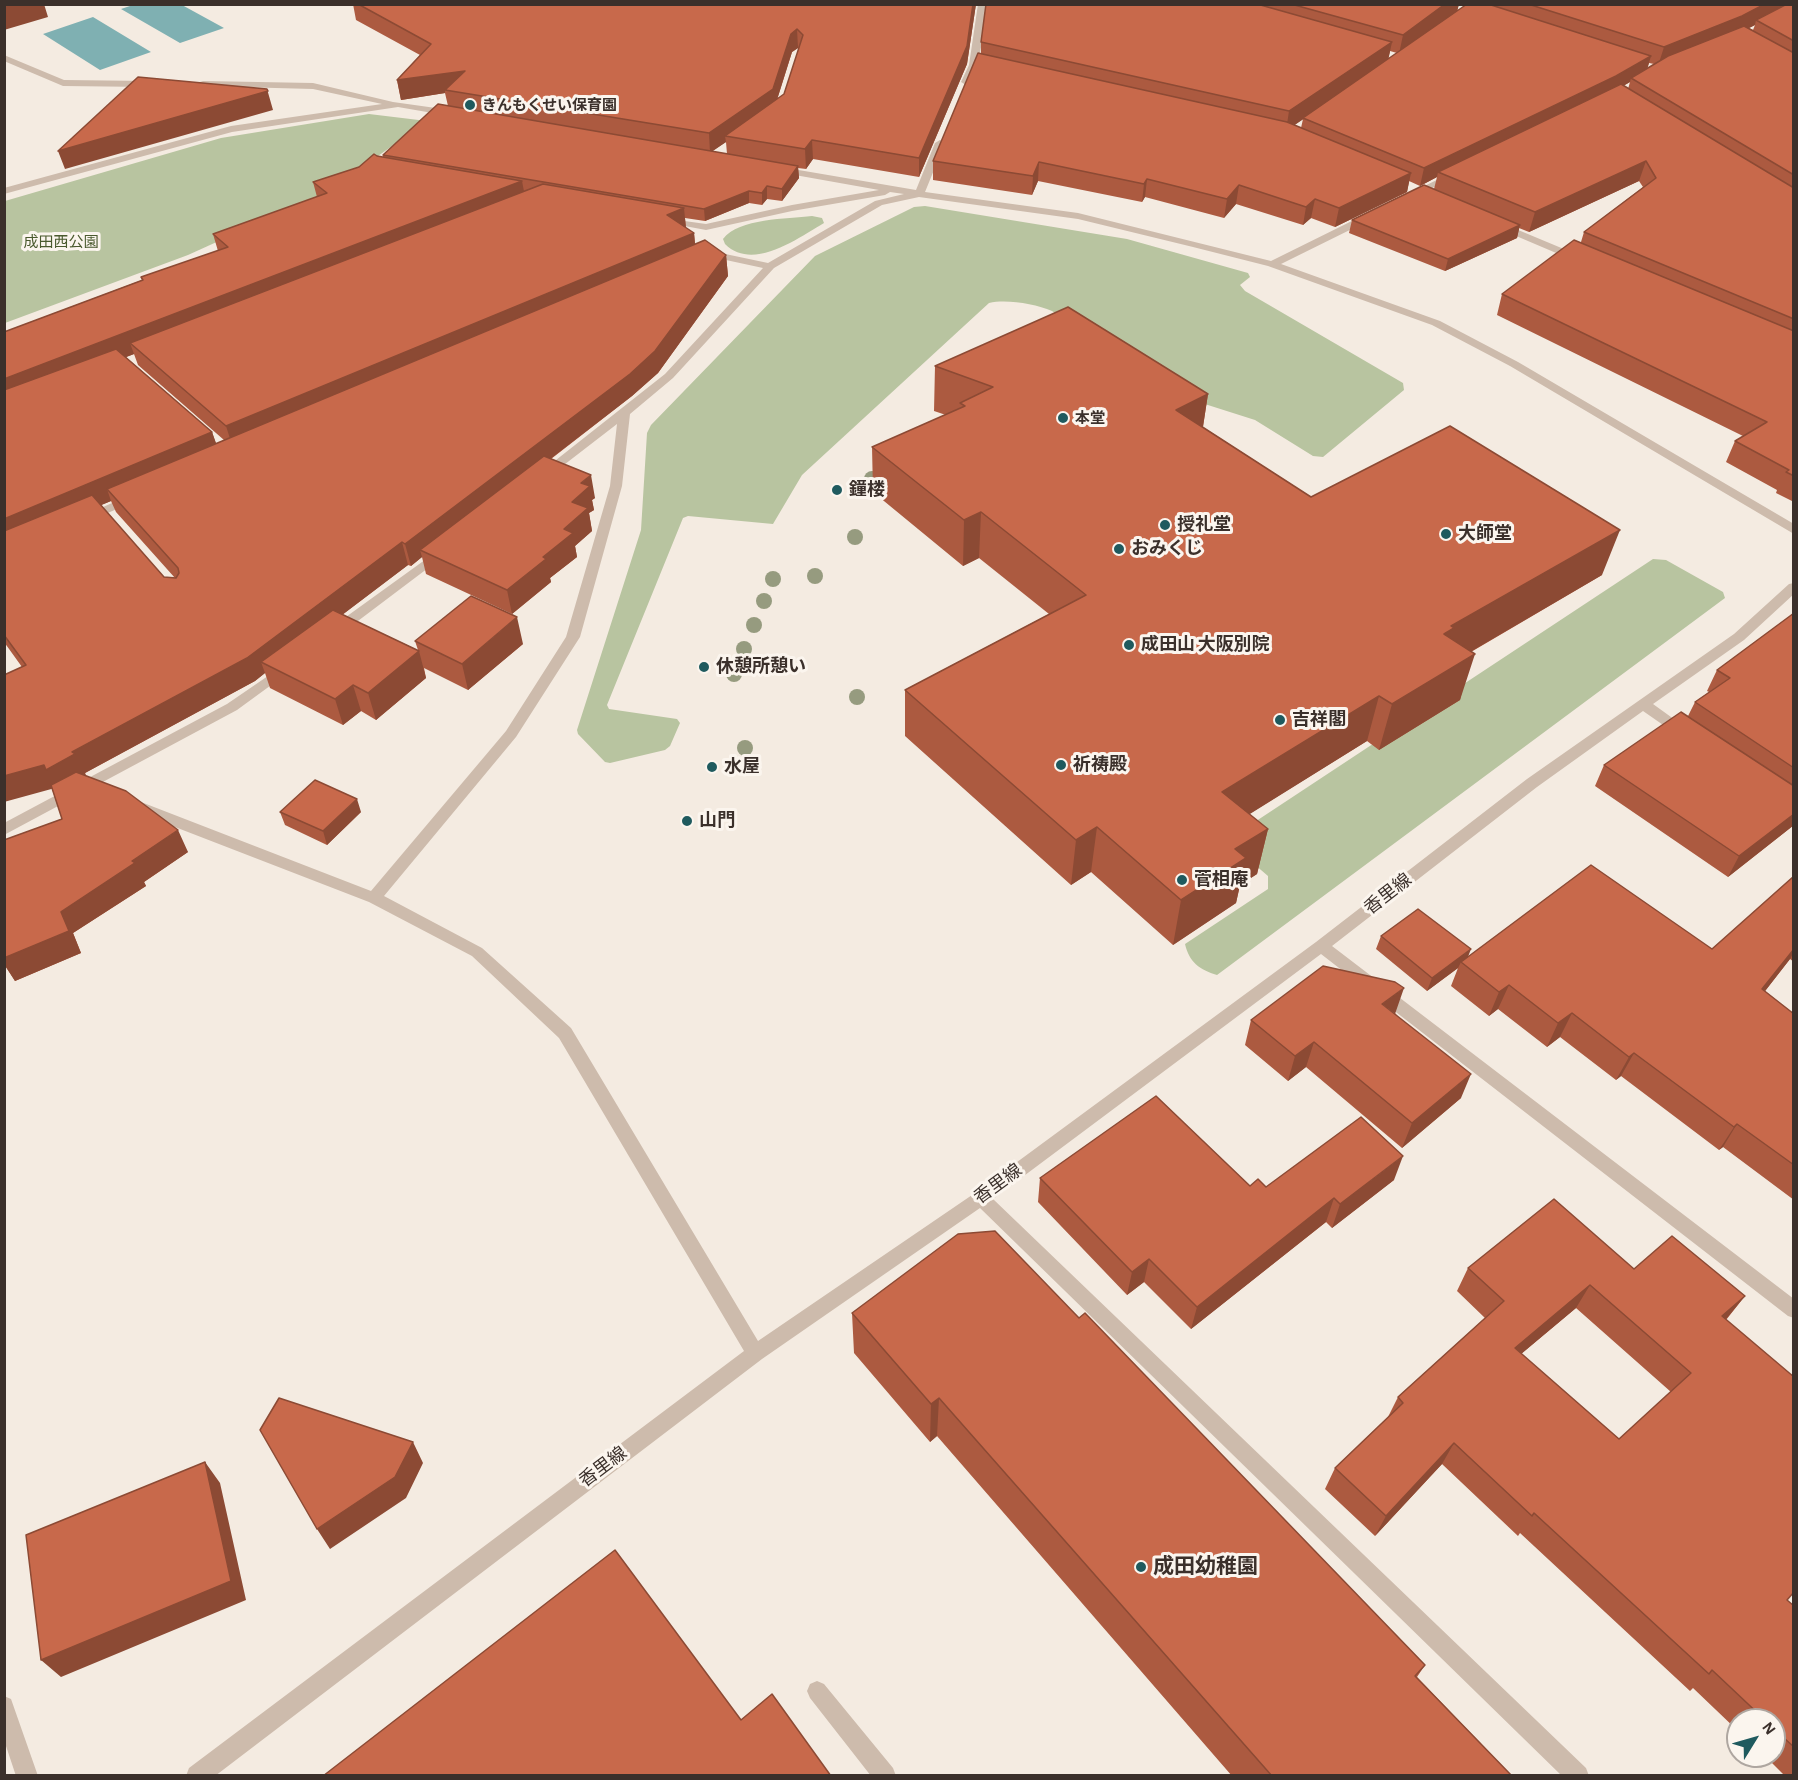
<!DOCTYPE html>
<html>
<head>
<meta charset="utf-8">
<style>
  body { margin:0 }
  #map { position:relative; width:1798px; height:1780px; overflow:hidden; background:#f4ebe1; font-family:"Alegreya Sans",sans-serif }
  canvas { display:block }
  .frame { position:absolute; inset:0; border:6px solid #3b302b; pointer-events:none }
  .north { position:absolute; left:1726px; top:1708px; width:60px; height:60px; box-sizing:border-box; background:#fbf5ee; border:2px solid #aea6a0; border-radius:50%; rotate:53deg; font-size:16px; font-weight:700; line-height:24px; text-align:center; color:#3b302b }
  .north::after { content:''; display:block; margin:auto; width:21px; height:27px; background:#1f5a5e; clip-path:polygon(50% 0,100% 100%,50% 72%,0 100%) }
</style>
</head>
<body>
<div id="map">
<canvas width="1798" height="1780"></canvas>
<div class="frame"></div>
<div class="north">N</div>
</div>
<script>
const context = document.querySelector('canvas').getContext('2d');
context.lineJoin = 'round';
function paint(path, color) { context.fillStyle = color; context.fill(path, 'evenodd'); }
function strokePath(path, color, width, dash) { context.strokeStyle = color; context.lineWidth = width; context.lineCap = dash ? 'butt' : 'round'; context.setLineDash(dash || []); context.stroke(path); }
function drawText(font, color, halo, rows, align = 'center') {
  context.font = font + ' "Alegreya Sans","Noto Sans JP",sans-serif'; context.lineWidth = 6; context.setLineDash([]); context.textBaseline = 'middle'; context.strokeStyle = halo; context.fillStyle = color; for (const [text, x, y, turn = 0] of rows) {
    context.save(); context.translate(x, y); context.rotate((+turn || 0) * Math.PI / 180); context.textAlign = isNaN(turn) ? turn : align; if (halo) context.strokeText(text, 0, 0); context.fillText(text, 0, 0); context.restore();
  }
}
const green = new Path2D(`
  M369,114L427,121L329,191L188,255L5,323V201L221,138Z
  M925,206L1127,239L1248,273L1250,277L1240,285L1245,291L1403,383L1404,390L1323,457L1313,456L1255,420L1189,399L1052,311C1035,304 1007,299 989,303L802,475L773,524L688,516L683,518L607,705L609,709L677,719L680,723L670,746L665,750L610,763L605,762L578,734L577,730L641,530L647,433L651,425L815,256L914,207Z
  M812,216L822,218L824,223C798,238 753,272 725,244L723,239C739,218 787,219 812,216Z
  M1653,559L1666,560L1723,592L1725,598L1217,975C1200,970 1189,962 1185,944L1268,889V876L1233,846L1232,837Z`);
const water = new Path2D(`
  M133,5H182L224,28L180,43L121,9Z
  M93,17L151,52L100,70L43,34Z`);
const minor = new Path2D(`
  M978,4H986C984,22 981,77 966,85L961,82L969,65Z
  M4,55L64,80L149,81L154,84L149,87L63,86L4,61Z
  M203,81L313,83L393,102L450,110L455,113L450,116L398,107L232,132L4,194V188L231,126L382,104L313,89L200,86V82Z
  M940,140L945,143L925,192L1078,213L1271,261L1364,215H1372V219L1281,264L1440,321L1518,362L1794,524V534L1510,366L1432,325L1268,266L1193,247L1078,219L919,197L882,205L774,268L673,378L630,414L622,486L580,637L516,737L384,896L482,948L571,1028L758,1341L975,1193L1316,942L1527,779L1734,634L1789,584L1794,583V594L1744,640L1653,704L1689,730L1691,733L1689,736H1679L1643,711L1537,787L1332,946L1794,1299V1318L1788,1316L1321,954L993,1199L1586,1768L1589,1776H1562L980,1208L762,1359L215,1776H186L189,1768L744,1351L559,1038L472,956L369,902L131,810L129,806L131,802H141L371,891L506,731L566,637L610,486L617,424L547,478H539L537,475L665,374L763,268L712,257L707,259L702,256L711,251L768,263L875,201L904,194L890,192L885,195L792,211L706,230L663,222V218L706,224L792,205L879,190L778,172L776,170L781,167L916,190L935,143Z
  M1451,173L1459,175L1414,197L1406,195Z
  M1499,222L1583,257L1584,259L1575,261L1495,227L1494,225Z
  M132,494L138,498L136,501L91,520H83L81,517Z
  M440,549L446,553L444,556L342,633H332L330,630L332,627Z
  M284,665L291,669L289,672L237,710L4,835V823L227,704Z
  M817,1681L824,1684L893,1768L896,1776H871L810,1698L807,1691L810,1684Z
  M4,1696L11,1699L38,1776H16L4,1740Z`);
const trees = [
  [872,479],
  [855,537],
  [815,576],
  [773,579],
  [764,601],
  [754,625],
  [744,649],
  [734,674],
  [857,697],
  [745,748]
];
const wall = new Path2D(`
  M353,4H976L967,64L919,177L813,159L806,169L798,168L799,178L782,201L767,199L762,205L749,203L705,221L685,218L686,228L694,233L695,244L726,255L728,276L658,373L632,396L551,459L595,498L592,500L594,510L589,513L592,531L575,546L577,557L550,578L551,582L512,614L426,574L422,557L411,566L408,565L342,615L418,650L415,641L523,644L468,690L424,668L426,678L376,720L361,711L343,725L270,688L265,673L255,681L85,773L86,776L188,852L144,882L146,886L73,933L81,953L15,981L4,964V840L62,819L52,789L22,667L4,642V332L142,280L141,277L218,251L213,234L317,197L313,182L359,167L377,156L383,157V155L448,106L445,93L401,100L397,80L420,55L356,20ZM798,48L799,49L784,94L777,100L792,52ZM726,142L727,154L712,151ZM134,354L138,365L224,440L216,444L212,432L126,357ZM111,501L116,512L175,578L164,577L101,505Z
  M986,4H1459L1457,11L1467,4H1794V502L1776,493L1777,490L1726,462L1735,441L1743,436L1497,315L1502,294L1581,242L1584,232L1643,187L1639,181L1529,232L1519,228L1517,238L1445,271L1349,233L1352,220L1434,189L1437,177L1420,186L1409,181L1407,192L1335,227L1311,218L1303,225L1236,204L1224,218L1145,197L1142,202L1038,181L1032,195L933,180V161L981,53V42ZM1755,25L1753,30L1749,28ZM1390,51L1397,53L1388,59ZM1649,63L1654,64L1647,69ZM1630,82L1628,89L1623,86ZM1303,119L1301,128L1294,125Z
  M935,366L1208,394L1203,427L1311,497L1602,575L1471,652L1460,700L1379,750L1367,741L1249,814L1268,829L1257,874L1240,885L1236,903L1173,945L1091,872L1071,885L905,736V690L1049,614L979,558L963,566L873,492L872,447L946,415L934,411Z
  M1794,613V825L1728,877L1595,786L1604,765L1688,716L1695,702L1709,692L1707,691L1717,670Z
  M280,812H361L327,845L285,825Z
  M1794,876V962L1790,959L1765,991L1794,1014V1200L1723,1147L1719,1150L1621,1076L1616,1080L1560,1037L1547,1047L1498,1009L1489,1016L1451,986L1458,968L1427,991L1376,949L1381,936L1468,956L1712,949Z
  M1395,1013L1461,1098L1402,1148L1306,1067L1288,1081L1245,1045L1251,1020Z
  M1040,1178L1266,1187L1394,1180L1332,1228L1326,1222L1191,1329L1144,1282L1127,1295L1038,1202Z
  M1468,1268L1634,1269L1745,1296L1726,1320L1787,1600L1794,1606V1776H1785L1765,1756H1774V1720H1738V1731L1693,1688L1690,1691L1520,1533L1518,1536L1442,1464L1375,1536L1325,1489L1335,1468L1388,1417L1398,1397L1485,1318L1457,1291ZM1576,1308L1671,1392L1619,1439L1521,1354Z
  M852,1313L1079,1318L1425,1665L1417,1677L1512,1776H1232L937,1436L930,1442L854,1353Z`);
const shadedWall = new Path2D(`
  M4,4H44L48,17L4,30Z
  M973,4H976L967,64L919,177V158Z
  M1445,4H1459L1457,12L1399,54L1403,35Z
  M1765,4H1794L1756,20L1755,25L1735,35L1658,66L1664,47Z
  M797,29L798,48L792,52L774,109L725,136L726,142L710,153L709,133L791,34Z
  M1392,42L1388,61L1286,131L1289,111Z
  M1651,56L1646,73L1631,78L1630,82L1611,93L1438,172L1437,177L1420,186L1424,168Z
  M465,71L445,90V93L401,100L397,80Z
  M267,89L273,110L65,169L58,151Z
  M812,140L813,159L806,169L805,149Z
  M1646,161L1639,181L1529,232L1535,212Z
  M1039,162L1038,181L1032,195L1033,176Z
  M798,166L799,178L782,201V189Z
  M1411,173L1407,192L1335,227L1339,208Z
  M1147,179L1145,197L1142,202L1144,184Z
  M522,181L526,202L130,343L134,354L4,405V379Z
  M1239,185L1236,204L1224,218L1227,199Z
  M767,186V199L762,205V193Z
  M749,191V203L705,221L704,209Z
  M1315,199L1311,218L1303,225L1306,207Z
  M684,208L686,229L667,215Z
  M1520,225L1517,238L1445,271L1448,259Z
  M694,233L696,254L233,448L226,426Z
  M726,255L728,276L658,373L632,396L428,553L420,550L422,557L411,566L405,544Z
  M1208,394L1201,439L1176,410Z
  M212,432L220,454L107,489L111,501L4,546V519Z
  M591,475L595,498L592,500L594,510L589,513L592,531L575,546L577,557L550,578L551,582L512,614L507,590L543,557L564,529L572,502L581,483Z
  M981,512L979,558L963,566L964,520Z
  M1620,530L1602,575L1441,669L1444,634L1451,626Z
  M402,542L408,565L272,668L261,662L265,673L255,681L85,773L86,776L55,788L4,802V776L72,752Z
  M517,617L523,644L468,690L462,664Z
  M419,651L426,678L376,720L368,693Z
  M1475,654L1460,700L1379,750L1392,704Z
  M353,685L361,711L343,725L335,699Z
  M1379,696L1367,741L1213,837L1222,792Z
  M357,799L361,812L327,845L323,831Z
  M1794,814V825L1728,877L1739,856Z
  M1097,827L1091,872L1071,885L1076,840Z
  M1268,829L1257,874L1240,885L1236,903L1173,945L1181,900L1235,849Z
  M178,830L188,852L144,882L146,886L73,933L81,953L15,981L4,964V957L61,912L132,861Z
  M1471,949L1466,962H1461L1458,968L1427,991L1432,978Z
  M1794,949V952L1790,959L1748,1013L1762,989Z
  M1509,985L1498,1009L1489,1016L1499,992Z
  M1404,988L1395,1014L1382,1004Z
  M1572,1013L1560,1037L1547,1047L1558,1023Z
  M1314,1042L1306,1067L1288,1081L1295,1056Z
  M1634,1053L1621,1076L1616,1080L1629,1057Z
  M1471,1074L1461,1098L1402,1148L1412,1123Z
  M1737,1124L1723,1147L1719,1150L1734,1127Z
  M1403,1156L1394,1180L1332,1228L1340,1204Z
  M1334,1198L1326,1222L1191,1329L1197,1307Z
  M1149,1259L1144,1282L1127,1295L1132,1272Z
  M1590,1285L1576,1308L1502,1370L1515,1348Z
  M1745,1296L1727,1318L1705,1339L1722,1316Z
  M939,1398L937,1436L930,1442L931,1404Z
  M413,1442L423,1463L406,1498L330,1549L317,1529Z
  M1454,1443L1442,1464L1375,1536L1386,1516Z
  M205,1462L220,1483L246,1600L61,1677L41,1660Z`);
const building = new Path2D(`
  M358,4H973L967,46L919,158L812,140L805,149L725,136L784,94L803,35L797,29L791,34L773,89L709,133L445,90L465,71L397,80L431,44Z
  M986,4H1257L1392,42L1289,111L981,42Z
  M1291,4H1445L1403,35Z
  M1467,4H1488L1651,56L1616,76L1424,168L1303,118Z
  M1528,4H1765L1742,16L1664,47Z
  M1787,4H1794V41L1756,20Z
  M1744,26L1794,53V175L1631,78L1668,56Z
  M978,53L1287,122L1411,173L1339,208L1315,199L1306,207L1239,185L1227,199L1147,179L1144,184L1039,162L1033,176L933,161Z
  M138,77L267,89L268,91L58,151Z
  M1621,84L1794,188V319L1584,232L1656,178L1646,161L1535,212L1438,172Z
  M438,104L798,166L782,189L767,186L762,193L749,191L704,209L383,155Z
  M374,154L377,156L522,181L4,379V332L143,280L141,277L228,247L213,234L327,193L313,182L359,167Z
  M543,184L684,208L667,215L694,233L226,426L130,343Z
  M1424,185L1520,225L1448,259L1352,220Z
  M705,240L726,255L655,351L630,374L405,544L402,542L247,658L72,752L75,754L46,770L44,765L4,776V675L26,665L4,635V531L92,495L164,577L176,578L179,573L178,568L107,489Z
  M1574,240L1794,331V476L1786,472L1789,470L1735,441L1767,422L1502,294Z
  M1068,307L1208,394L1176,410L1311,497L1450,426L1620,530L1451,626L1454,628L1444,634L1475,654L1392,704L1379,696L1222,792L1268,829L1235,849L1246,858L1181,900L1097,827L1076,840L905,690L1086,595L981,512L964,520L872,447L965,406L960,403L993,387L935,366Z
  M116,349L212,432L4,519V390Z
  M544,456L591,475L581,483L590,486L572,502L588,508L564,529L573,533L543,557L546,559L507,590L420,550Z
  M471,596L517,617L462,664L415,641Z
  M333,610L419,651L368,693L353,685L335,699L261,662Z
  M1794,613V768L1695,702L1730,678L1717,670Z
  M1681,712L1794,786V814L1739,856L1604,765Z
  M76,772L126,791L178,830L132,861L135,863L61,912L69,931L4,958V840L62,819L51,785Z
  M315,780L357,799L323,831L280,812Z
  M1591,865L1712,949L1794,876V949L1762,989L1794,1014V1165L1737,1124L1734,1127L1634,1053L1629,1057L1572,1013L1558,1023L1509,985L1499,992L1461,962Z
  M1418,909L1471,949L1432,978L1381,936Z
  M1323,966L1395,982L1404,988L1382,1004L1471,1074L1412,1123L1314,1042L1295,1056L1251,1020Z
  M1156,1096L1250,1186L1258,1179L1266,1187L1361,1117L1403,1156L1340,1204L1334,1198L1197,1307L1149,1259L1132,1272L1040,1178Z
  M1554,1199L1634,1269L1672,1236L1745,1296L1722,1316L1794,1377V1592L1787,1600L1794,1606V1747L1774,1729V1720H1765L1712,1670L1709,1674L1534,1513L1532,1516L1454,1443L1386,1516L1335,1468L1403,1403L1398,1397L1504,1301L1468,1268ZM1590,1285L1691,1373L1619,1439L1515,1348Z
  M995,1231L1079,1318L1085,1313L1425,1665L1415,1676L1512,1776H1272L939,1398L931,1404L852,1313L958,1234Z
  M279,1398L413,1442L395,1477L317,1529L260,1430Z
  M205,1462L231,1581L41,1660L26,1535Z
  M615,1550L741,1720L772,1694L831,1776H323Z`);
const markers = [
  [470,105,6,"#1f5a5e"],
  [1063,418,6,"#1f5a5e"],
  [837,490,6,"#1f5a5e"],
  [1165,525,6,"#1f5a5e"],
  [1446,534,6,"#1f5a5e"],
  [1119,549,6,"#1f5a5e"],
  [1129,645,6,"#1f5a5e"],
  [704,667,6,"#1f5a5e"],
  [1280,720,6,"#1f5a5e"],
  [1061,765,6,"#1f5a5e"],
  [712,767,6,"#1f5a5e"],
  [687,821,6,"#1f5a5e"],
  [1182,880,6,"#1f5a5e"],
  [1141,1567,6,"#1f5a5e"]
];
const farPoinames = [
  ["きんもくせい保育園",482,105],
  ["本堂",1075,418]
];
const farParknames = [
  ["成田西公園",61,242]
];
const poiNames = [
  ["鐘楼",849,490],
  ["授礼堂",1177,525],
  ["大師堂",1458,534],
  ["おみくじ",1131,549],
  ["成田山 大阪別院",1141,645],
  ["休憩所憩い",716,667],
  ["吉祥閣",1292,720],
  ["祈祷殿",1073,765],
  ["水屋",724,767],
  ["山門",699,821],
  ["菅相庵",1194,880]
];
const streetNames = [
  ["香里線",1388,894,-38],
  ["香里線",998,1184,-36],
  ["香里線",603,1467,-37]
];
const nearPoinames = [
  ["成田幼稚園",1153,1567]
];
paint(green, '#b8c4a0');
paint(water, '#7fb0b2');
paint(minor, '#cdbbac');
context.fillStyle = '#969b7f';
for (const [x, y] of trees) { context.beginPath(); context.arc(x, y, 8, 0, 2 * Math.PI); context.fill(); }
paint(wall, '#ac5a40');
paint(shadedWall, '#8c4a34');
paint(building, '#c8694b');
strokePath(building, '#8c4a34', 1.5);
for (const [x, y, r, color] of markers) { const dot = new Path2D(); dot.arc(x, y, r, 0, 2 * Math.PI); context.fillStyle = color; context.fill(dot); strokePath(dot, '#fbf5ee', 2); }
drawText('bold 15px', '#3b302b', '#fbf5ee', farPoinames, 'left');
drawText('15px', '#4a5a2e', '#fbf5ee', farParknames);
drawText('bold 18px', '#3b302b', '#fbf5ee', poiNames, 'left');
drawText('18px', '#3b302b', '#fbf5ee', streetNames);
drawText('bold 21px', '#3b302b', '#fbf5ee', nearPoinames, 'left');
</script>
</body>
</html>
